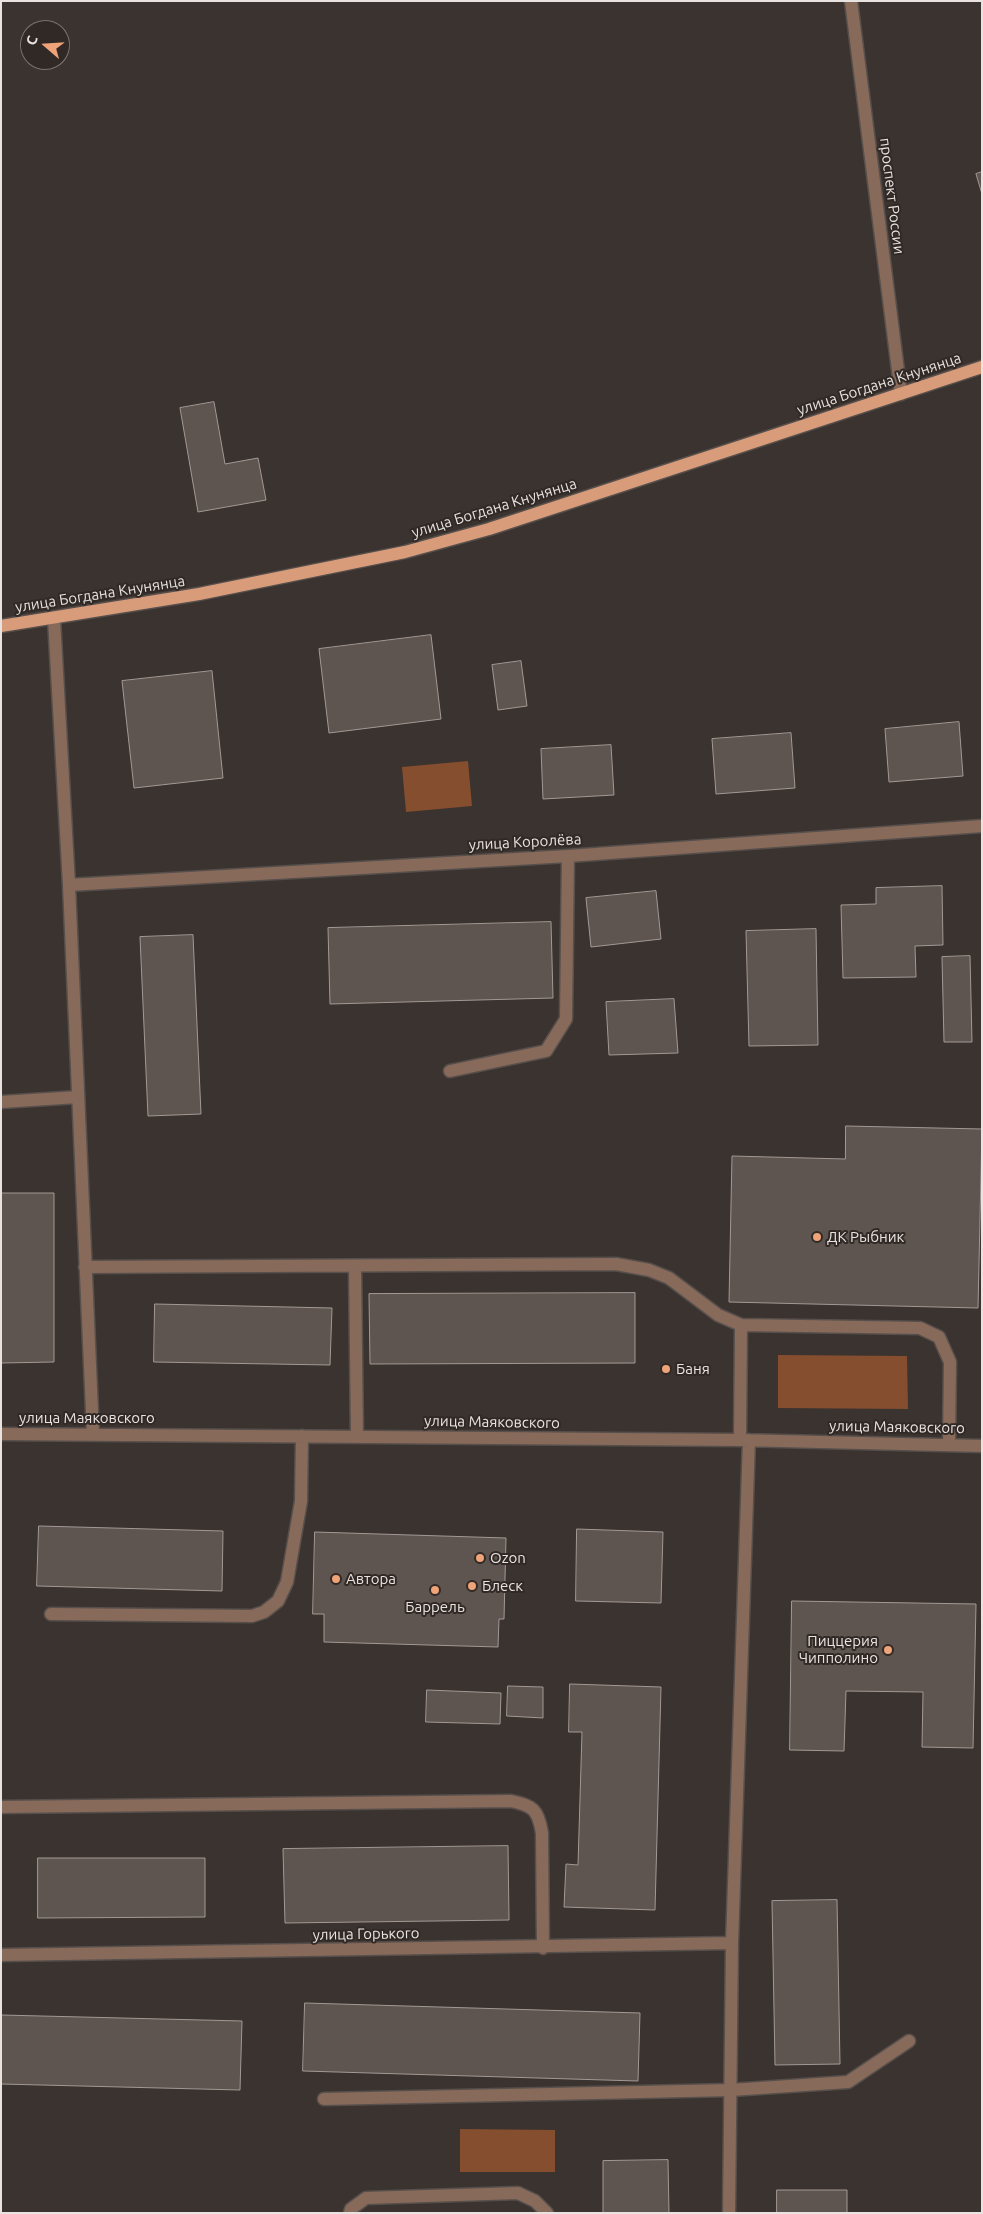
<!DOCTYPE html>
<html>
<head>
<meta charset="utf-8">
<style>
  body { margin:0 }
  #map { position:relative; width:983px; height:2214px; overflow:hidden; background:#3b332f; font-family:Ubuntu,sans-serif }
  canvas { display:block }
  .frame { position:absolute; inset:0; border:2px solid #e8e3e0; pointer-events:none }
  .north { position:absolute; left:20px; top:20px; width:50px; height:50px; box-sizing:border-box; background:#312925; border:1px solid #7a7370; border-radius:50%; rotate:289deg; font-size:14px; font-weight:700; line-height:20px; text-align:center; color:#e8e3e0 }
  .north::after { content:''; display:block; margin:auto; width:18px; height:22px; background:#efa378; clip-path:polygon(50% 0,100% 100%,50% 72%,0 100%) }
</style>
</head>
<body>
<div id="map">
<canvas width="983" height="2214"></canvas>
<div class="frame"></div>
<div class="north">С</div>
</div>
<script>
const context = document.querySelector('canvas').getContext('2d');
context.lineJoin = 'round';
function paint(path, color) { context.fillStyle = color; context.fill(path, 'evenodd'); }
function strokePath(path, color, width, dash) { context.strokeStyle = color; context.lineWidth = width; context.lineCap = dash ? 'butt' : 'round'; context.setLineDash(dash || []); context.stroke(path); }
function drawText(font, color, halo, rows, align = 'center') {
  context.font = font + ' Ubuntu,sans-serif'; context.lineWidth = 4; context.setLineDash([]); context.textBaseline = 'middle'; context.strokeStyle = halo; context.fillStyle = color; for (const [text, x, y, turn = 0] of rows) {
    context.save(); context.translate(x, y); context.rotate((+turn || 0) * Math.PI / 180); context.textAlign = isNaN(turn) ? turn : align; if (halo) context.strokeText(text, 0, 0); context.fillText(text, 0, 0); context.restore();
  }
}
const green = new Path2D(`
  M468,761L472,806L406,812L402,767Z
  M778,1355L907,1356L908,1409L778,1408Z
  M460,2129L555,2130V2172H460Z`);
const building = new Path2D(`
  M982,172V194L976,174Z
  M214,402L225,464L258,458L266,500L198,512L180,408Z
  M431,635L441,719L329,733L319,649Z
  M521,661L527,706L498,710L492,665Z
  M212,671L223,778L134,788L122,681Z
  M959,722L963,776L889,782L885,729Z
  M791,733L795,788L716,794L712,739Z
  M611,745L614,795L543,799L541,749Z
  M942,886L943,945L915,946L916,977L843,978L841,905L876,904V888Z
  M656,891L661,939L591,947L586,898Z
  M551,922L553,998L330,1004L328,928Z
  M816,929L818,1045L749,1046L746,931Z
  M193,935L201,1114L148,1116L140,937Z
  M970,956L972,1042H944L942,957Z
  M674,999L678,1053L609,1055L606,1002Z
  M846,1126L982,1129L978,1308L729,1302L732,1156L845,1159Z
  M1,1193H54V1362L1,1363Z
  M635,1293V1363L370,1364L369,1294Z
  M155,1304L332,1308L330,1365L154,1362Z
  M39,1526L223,1531L222,1591L37,1586Z
  M577,1529L663,1532L661,1603L576,1601Z
  M315,1532L506,1538L504,1619H499L498,1647L324,1642V1614H313Z
  M792,1601L976,1604L973,1748L922,1747L923,1692L846,1691L844,1751L790,1750Z
  M570,1684L661,1687L655,1910L564,1907L566,1864L578,1865L582,1732H569Z
  M508,1686L543,1687V1718L507,1716Z
  M427,1690L501,1693L500,1724L426,1722Z
  M508,1846L509,1920L285,1923L283,1849Z
  M38,1858H205V1917L38,1918Z
  M837,1900L840,2064L775,2065L772,1901Z
  M305,2003L640,2013L638,2081L303,2071Z
  M1,2015L242,2021L240,2090L1,2084Z
  M668,2160L669,2213H603V2161Z
  M777,2190H847V2213H777Z`);
const minor = new Path2D(`
  M851,1L901,394
  M54,619L69,885L93,1434
  M69,885L568,856L982,826
  M450,1071L546,1051L566,1019L568,856
  M1,1102L78,1097
  M355,1266L357,1437
  M85,1267L616,1264L649,1270L669,1278L718,1315L741,1325L740,1440
  M741,1325L920,1328L939,1337L950,1362L949,1445
  M1,1434L740,1440L982,1446
  M51,1614L252,1616L264,1612L278,1601L287,1582L301,1501L302,1436
  M1,1807L511,1801C533,1806 538,1809 542,1833L543,1948
  M1,1955L732,1943
  M324,2099L731,2090L848,2082L909,2041
  M350,2213L351,2209L366,2198L518,2193L535,2201L547,2213
  M729,2213L732,1943L749,1440`);
const major = new Path2D(`
  M1,626L199,594L405,552L489,529L982,367`);
const markers = [
  [817,1237,5,"#efa378"],
  [666,1369,5,"#efa378"],
  [480,1558,5,"#efa378"],
  [336,1579,5,"#efa378"],
  [472,1586,5,"#efa378"],
  [435,1590,5,"#efa378"],
  [888,1650,5,"#efa378"]
];
const streetNames = [
  ["проспект России",892,196,83],
  ["улица Богдана Кнунянца",879,384,-18],
  ["улица Богдана Кнунянца",494,508,-17],
  ["улица Богдана Кнунянца",100,594,-9],
  ["улица Королёва",525,842,-3],
  ["улица Маяковского",87,1418],
  ["улица Маяковского",492,1422,1],
  ["улица Маяковского",897,1427,1],
  ["улица Горького",366,1934,-1]
];
const poiNames = [
  ["ДК Рыбник",827,1237],
  ["Баня",676,1369],
  ["Ozon",490,1558],
  ["Автора",346,1579],
  ["Блеск",482,1586],
  ["Баррель",435,1607,"center"],
  ["Пиццерия",878,1641,"right"],
  ["Чипполино",878,1658,"right"]
];
paint(green, '#844e2f');
paint(building, '#5e5550');
strokePath(building, '#a39994', 1);
strokePath(minor, '#574f4b', 15);
strokePath(major, '#574f4b', 15);
strokePath(minor, '#876a5a', 12);
strokePath(major, '#d89c7b', 12);
for (const [x, y, r, color] of markers) { const dot = new Path2D(); dot.arc(x, y, r, 0, 2 * Math.PI); context.fillStyle = color; context.fill(dot); strokePath(dot, '#312925', 2); }
drawText('15px', '#e8e3e0', '#312925', streetNames);
drawText('15px', '#e8e3e0', '#312925', poiNames, 'left');
</script>
</body>
</html>
